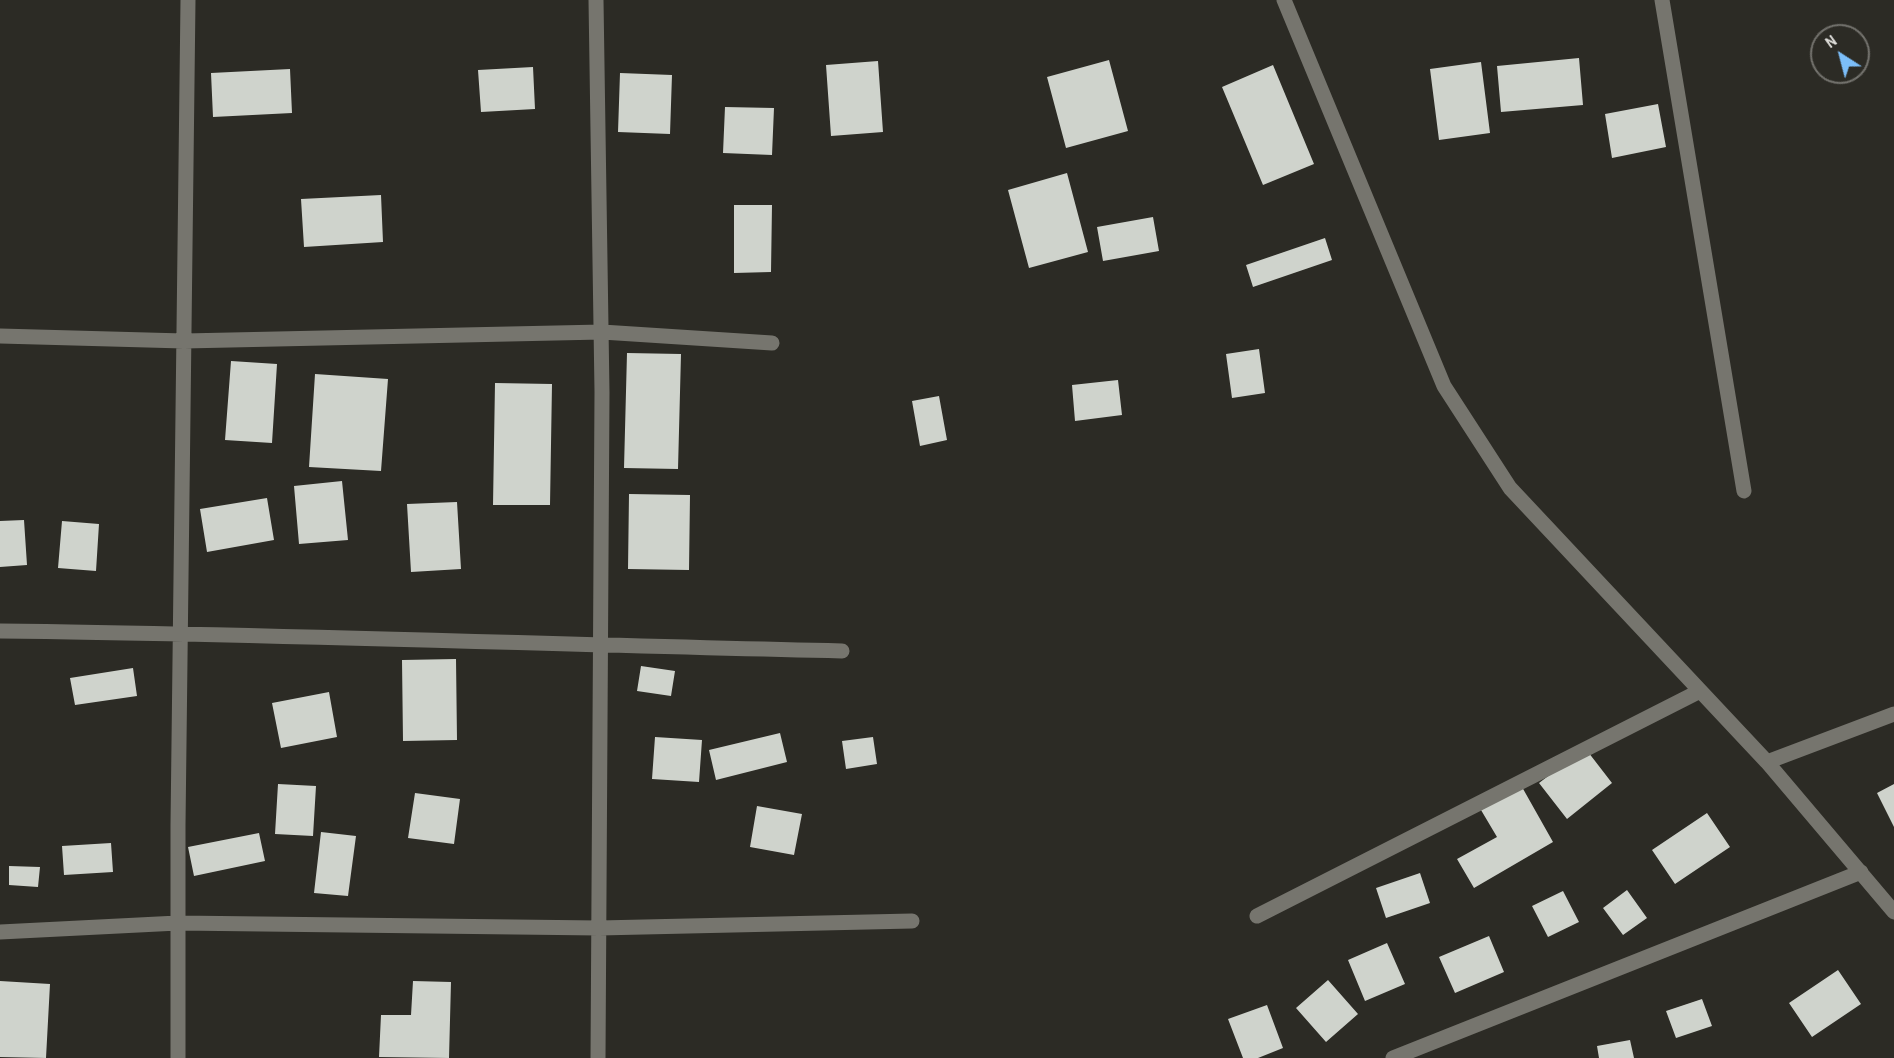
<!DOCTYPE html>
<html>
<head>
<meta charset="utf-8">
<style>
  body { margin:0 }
  #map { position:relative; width:1894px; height:1058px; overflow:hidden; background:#2c2b25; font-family:"Archivo Narrow",sans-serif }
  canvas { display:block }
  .north { position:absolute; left:1810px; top:24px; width:60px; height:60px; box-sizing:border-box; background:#2c2b25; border:2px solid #74736e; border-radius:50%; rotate:324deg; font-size:16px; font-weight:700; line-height:24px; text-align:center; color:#e1e0dc }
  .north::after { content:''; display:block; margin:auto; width:21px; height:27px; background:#7cbef9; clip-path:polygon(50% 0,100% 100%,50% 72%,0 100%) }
</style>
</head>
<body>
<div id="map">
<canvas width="1894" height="1058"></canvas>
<div class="north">N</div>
</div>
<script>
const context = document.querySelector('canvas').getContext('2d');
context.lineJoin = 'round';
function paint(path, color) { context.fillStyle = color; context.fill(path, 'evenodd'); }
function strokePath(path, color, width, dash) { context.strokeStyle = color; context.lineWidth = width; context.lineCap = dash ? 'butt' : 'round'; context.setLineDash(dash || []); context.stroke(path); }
const building = new Path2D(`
  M1579,58L1583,105L1501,112L1497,66Z
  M1109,60L1128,131L1066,148L1047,77Z
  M878,61L883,132L831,136L826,65Z
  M1481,62L1490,133L1439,140L1430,69Z
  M1273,65L1314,164L1263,185L1222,87Z
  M533,67L535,109L481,112L478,70Z
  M290,69L292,113L213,117L211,73Z
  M620,73L672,75L670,134L618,132Z
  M1658,104L1666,147L1612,158L1605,114Z
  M725,107L774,108L772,155L723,153Z
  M1067,173L1088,252L1029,268L1008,190Z
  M381,195L383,242L304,247L301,199Z
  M734,205H772L771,272L734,273Z
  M1153,217L1159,251L1103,261L1097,227Z
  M1325,238L1332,260L1253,287L1246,265Z
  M1259,349L1265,393L1232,398L1226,354Z
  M627,353L681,354L678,469L624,468Z
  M231,361L277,364L272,443L225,440Z
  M315,374L388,379L381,471L309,467Z
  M1118,380L1122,415L1075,421L1072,385Z
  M495,383L552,384L550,505H493Z
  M939,396L947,440L920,446L912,401Z
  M342,481L348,540L299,544L294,486Z
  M629,494L690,495L689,570L628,569Z
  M267,498L274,540L207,552L200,509Z
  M457,502L461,569L411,572L407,504Z
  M24,520L27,565L0,567V521Z
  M62,521L99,524L96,571L58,568Z
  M456,659L457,740L403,741L402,660Z
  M641,666L675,671L671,696L637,691Z
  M133,668L137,696L75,705L70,678Z
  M329,692L337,737L281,748L272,703Z
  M780,733L787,762L716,780L709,750Z
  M655,737L702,740L699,782L652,779Z
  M873,737L877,764L846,769L842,741Z
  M1585,748L1612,783L1567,819L1539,783Z
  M278,784L316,786L313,836L275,834Z
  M1894,784V827L1877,793Z
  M1522,787L1553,842L1474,888L1457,859L1497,837L1481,810Z
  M415,793L460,799L454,844L408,838Z
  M757,806L802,814L794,855L750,847Z
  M1707,813L1730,847L1675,884L1652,850Z
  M321,832L356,836L348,896L314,893Z
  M259,833L265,861L194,876L188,847Z
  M111,843L113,872L64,875L62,846Z
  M9,866L40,867L38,887L9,885Z
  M1420,873L1430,903L1386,918L1376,888Z
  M1627,890L1647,918L1623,935L1603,908Z
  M1563,891L1579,922L1548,937L1532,906Z
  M1489,936L1504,972L1455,993L1439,957Z
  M1387,943L1405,984L1365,1001L1348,960Z
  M1838,970L1861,1004L1812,1037L1789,1003Z
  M1328,980L1358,1014L1326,1042L1296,1008Z
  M0,981L50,984L46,1058L0,1057Z
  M413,981L451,982L449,1058L379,1057L381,1015H411Z
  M1702,999L1712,1026L1676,1038L1666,1011Z
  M1267,1005L1283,1048L1258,1058H1243L1228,1019Z
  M1630,1040L1634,1058H1599L1597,1046Z`);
const street = new Path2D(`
  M596,0L602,392L598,1058
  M1284,0L1444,386L1510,488L1767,762L1894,912
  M1662,0L1744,491
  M0,336L184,341L602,332L772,343
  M0,631C281,634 561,645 842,651
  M1767,762L1894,714
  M1257,916L1700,691
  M0,932L178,923L599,928L912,921
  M178,1058V825L188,0
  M1393,1058L1861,872`);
paint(building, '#cfd3cc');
strokePath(street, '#76756e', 15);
</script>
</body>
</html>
